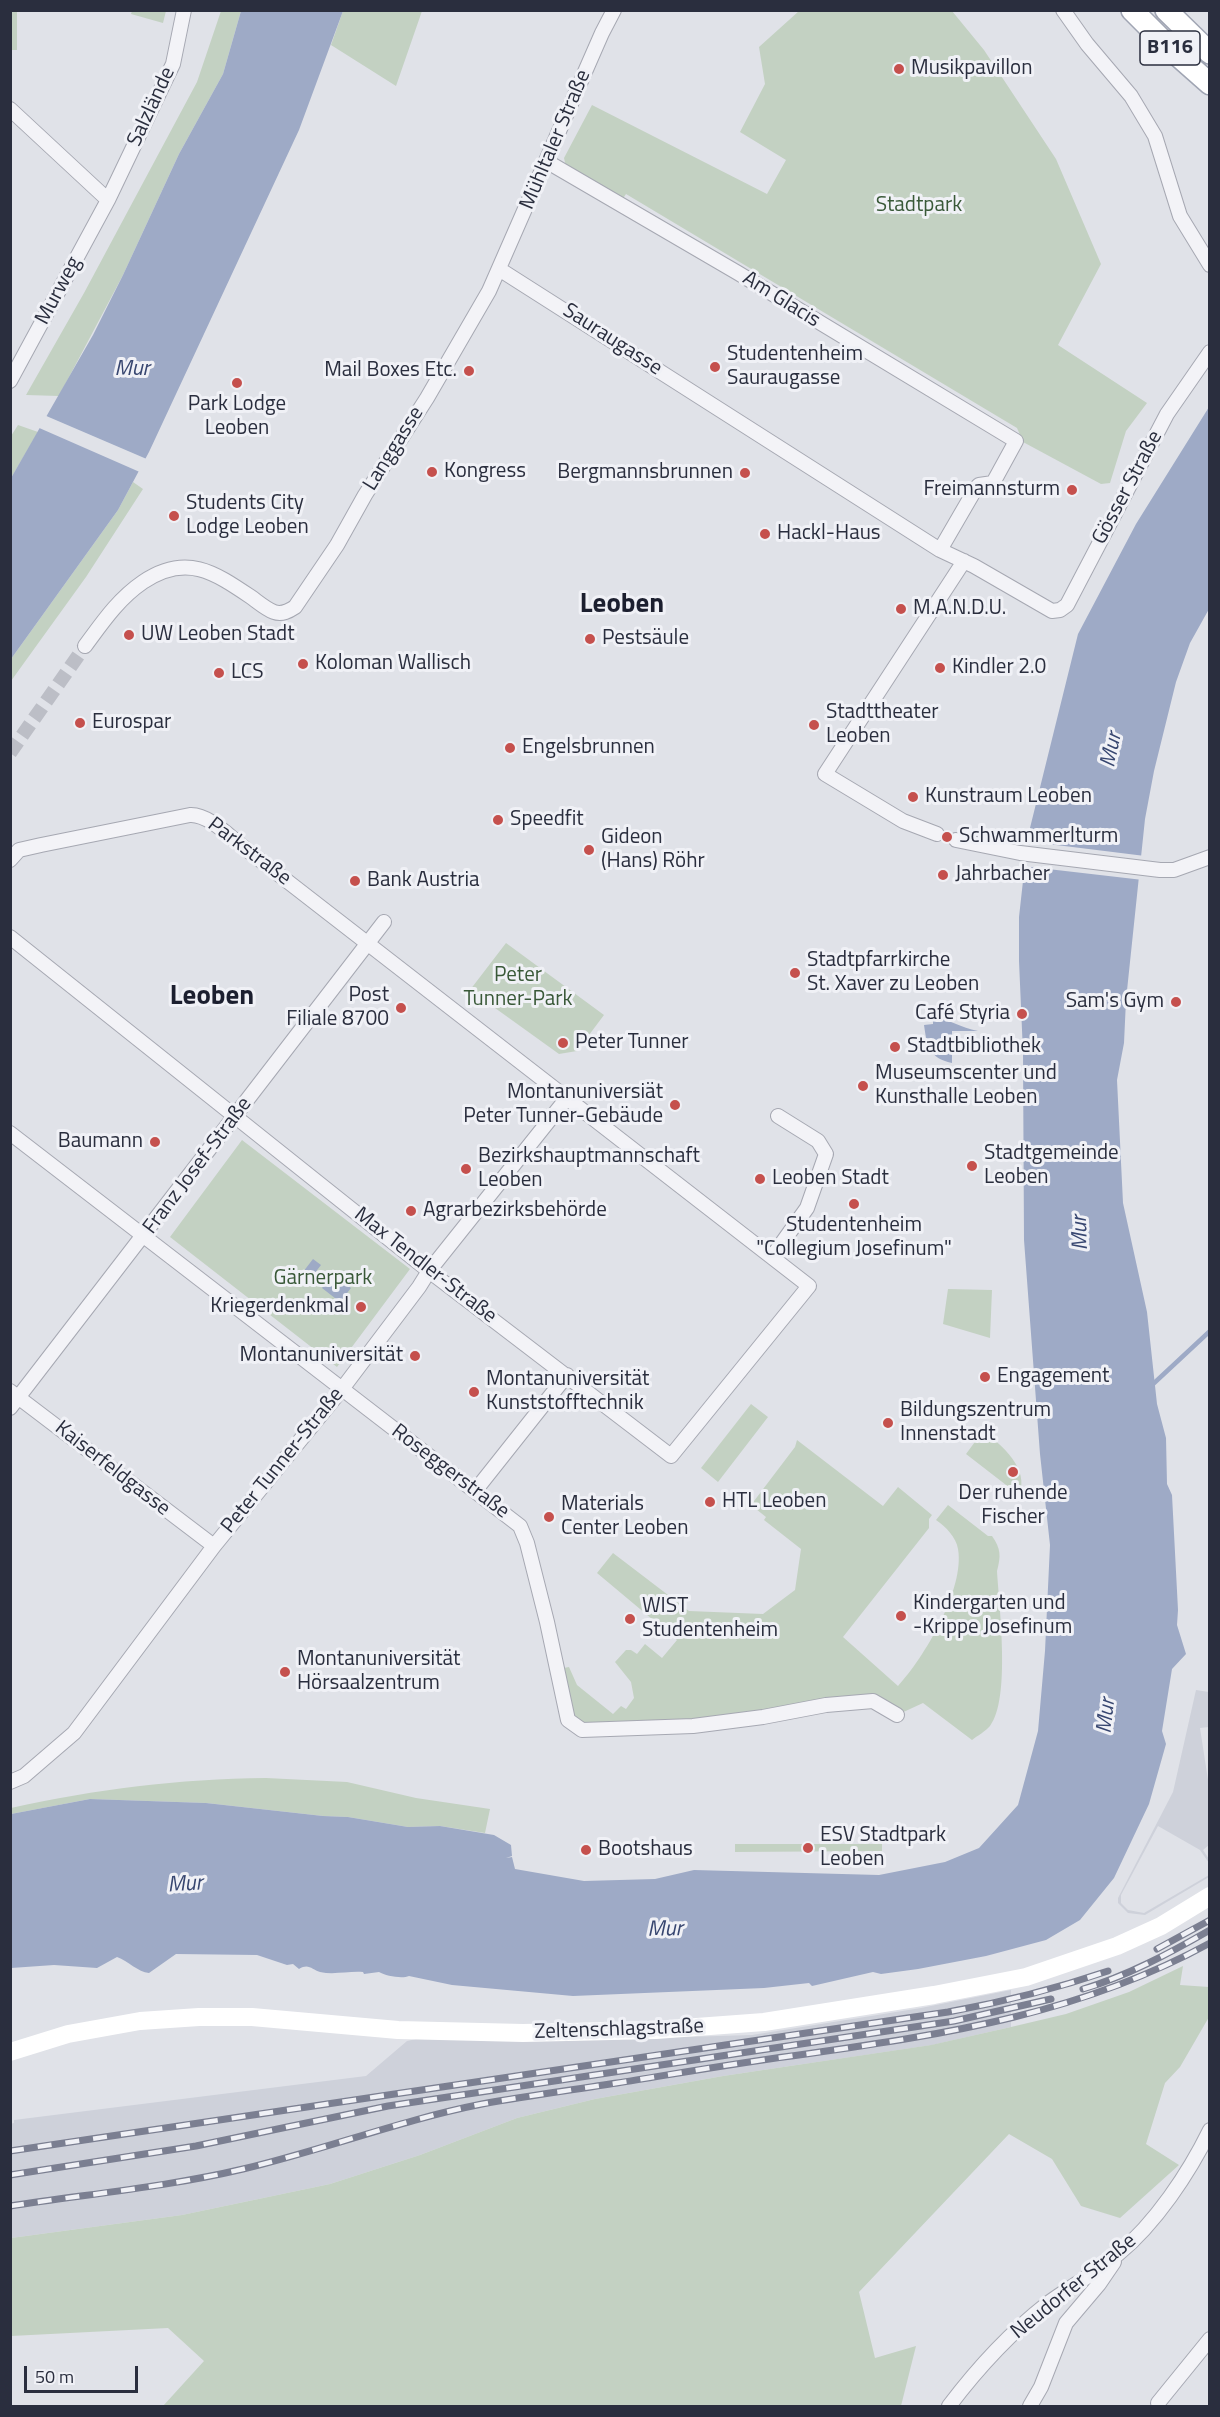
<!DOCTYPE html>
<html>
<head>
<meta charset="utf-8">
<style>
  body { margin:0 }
  #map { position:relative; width:1220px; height:2417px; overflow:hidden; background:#e0e2e8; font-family:"Titillium Web",sans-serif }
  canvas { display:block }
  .frame { position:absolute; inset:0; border:12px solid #2a2e3e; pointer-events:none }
  .scale { position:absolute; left:24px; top:2366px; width:114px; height:27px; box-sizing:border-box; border:3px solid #2a2e3e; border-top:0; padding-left:8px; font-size:18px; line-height:21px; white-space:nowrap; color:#2a2e3e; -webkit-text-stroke:4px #f0f1f6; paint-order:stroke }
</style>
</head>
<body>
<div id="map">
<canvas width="1220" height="2417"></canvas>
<div class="frame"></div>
<div class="scale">50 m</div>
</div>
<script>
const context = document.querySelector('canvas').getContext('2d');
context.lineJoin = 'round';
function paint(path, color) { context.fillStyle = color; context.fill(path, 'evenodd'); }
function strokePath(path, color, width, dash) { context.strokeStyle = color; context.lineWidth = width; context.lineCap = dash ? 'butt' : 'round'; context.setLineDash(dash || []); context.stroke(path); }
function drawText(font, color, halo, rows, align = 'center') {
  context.font = font + ' "Titillium Web",sans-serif'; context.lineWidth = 6; context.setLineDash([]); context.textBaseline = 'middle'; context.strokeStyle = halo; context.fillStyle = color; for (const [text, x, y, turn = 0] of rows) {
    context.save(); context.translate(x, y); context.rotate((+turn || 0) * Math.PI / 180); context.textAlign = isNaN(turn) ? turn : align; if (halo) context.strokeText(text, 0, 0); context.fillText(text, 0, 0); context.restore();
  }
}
const built = new Path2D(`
  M1196,1690L1209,1692V1727L1200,1728L1210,1793L1209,1845L1203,1850L1209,1859V1863L1200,1850L1158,1826L1121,1895V1903L1128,1910L1144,1913L1209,1875V1872V1877L1145,1915L1128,1913L1118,1903V1898L1173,1792Z
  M1011,1990V2027L932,2045L723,2076L595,2099L517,2118L420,2155L330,2184L182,2215L11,2238L10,2124L14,2123V2120L366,2076L407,2041L421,2038L546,2041L752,2035L921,2008Z`);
const green = new Path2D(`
  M10,11H17V50H11Z
  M132,11V10L166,11L163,23L131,14Z
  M221,11H241L223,74L179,154L123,275L59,396L26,395L84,293L197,82Z
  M343,11H422L396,86L331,45Z
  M799,11H952L984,50L1056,159L1101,264L1058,345L1147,403L1126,431L1110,483L1101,484L1023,442L1017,428L626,194L622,200L566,167L564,158L592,105L767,194L786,160L740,132L765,84L759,47Z
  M18,425L38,432L11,478V436Z
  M133,482L143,489L86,577L11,681V659L118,510Z
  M506,943L604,1015L577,1051L559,1054L470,990Z
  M242,1140L410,1269L337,1367L170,1237Z
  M948,1289L992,1290L990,1338L943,1324Z
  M751,1404L768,1417L718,1482L701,1468Z
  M983,1431C1002,1445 1030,1469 1019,1495L966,1454Z
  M797,1440L883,1506L898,1487L932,1515L929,1519V1528L843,1637L898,1686C924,1658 965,1589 958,1549C956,1537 946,1527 936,1520L948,1505L988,1536H992C1001,1549 1001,1556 997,1571C999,1606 1011,1699 990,1726C986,1731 977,1736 972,1740L923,1703L897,1715L873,1701L763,1717L582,1730L568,1720L558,1669L569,1667L577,1685L613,1714L621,1706L626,1709L634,1698L631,1682L615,1662L626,1650H631L637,1654L645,1644L662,1658L677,1640L597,1573L613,1553L689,1611L763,1614L795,1590L801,1549L764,1520L766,1517L751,1505L795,1447Z
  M266,1778L347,1782L416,1798L490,1809L485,1833L440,1826L408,1827L348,1817L323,1816L206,1803L90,1799L11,1814V1808C97,1789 178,1779 266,1778Z
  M735,1844H882V1851L735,1852Z
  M1183,1966L1180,1985L1209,1987V2017L1180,2067L1165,2083L1146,2144L1179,2165L1120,2218L1081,2206L1052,2159L1009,2134L859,2292L875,2358L916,2346L901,2406H163L204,2361L168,2328L11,2336V2238L182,2215L330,2184L420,2155L517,2118L595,2099L723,2076L931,2045L1011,2027L1066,2014L1129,1992Z`);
const water = new Path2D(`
  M241,11H343L299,130L149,452L118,510L11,659V478L93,335L123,275L179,154L223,74Z
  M1209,407V609L1190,643L1176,682L1154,771L1145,819L1126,1000L1124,1043L1117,1080L1123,1203L1147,1312L1157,1404L1166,1438L1167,1484L1172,1495L1178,1610L1177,1625L1186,1654L1172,1669L1162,1731L1166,1744L1149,1804L1114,1878L1080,1920L1046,1940L986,1956L918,1969L881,1974L873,1972L812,1986L809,1983L764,1988L573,1996L452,1985L409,1976C402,1979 386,1976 379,1972L364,1974L363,1972C348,1971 334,1975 320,1972C312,1970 309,1963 299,1969L293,1964L287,1965L257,1955L176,1954L149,1973C138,1972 128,1961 117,1957L97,1968L54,1965L11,1968V1814L90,1799L206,1803L323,1816L348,1817L408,1827L440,1826L494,1835L511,1845L512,1856L506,1858L512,1857L515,1869L584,1881L655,1879L694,1870L879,1875L945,1862L979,1848L1018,1805L1038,1731L1045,1651L1050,1545L1040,1454L1024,1240L1023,1053L1019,961V917L1028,836L1078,634L1136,524Z
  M933,1015C951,1021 960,1027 978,1031H952V1063C929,1058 927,1046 924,1025L933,1024Z
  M313,1259L321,1265L311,1278L303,1272Z
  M333,1274L351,1288L340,1302L322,1288Z`);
const pier = new Path2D(`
  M44,415L149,460L142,473L37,427Z
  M1024,841L1145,856L1143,880L1022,866Z`);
const stream = new Path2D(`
  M1152,1385L1210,1331`);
const streetTunnel = new Path2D(`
  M10,753L85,646`);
const street = new Path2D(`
  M1063,10L1087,44L1131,96L1155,136L1180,216L1210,265
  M10,109L108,200
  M546,161L738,273L1016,441L993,483L979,485L976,488L940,550
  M499,269L940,550L974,566L1052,611L1060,610L1067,605L1167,414L1210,352
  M10,381L108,200L173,64L184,10
  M85,646C102,623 118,599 143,582C186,553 214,572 251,597C258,602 266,609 274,612C282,615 289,611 295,607L337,545L365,495L427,398L489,291L602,33L614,10
  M937,834L903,821L825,774L964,561
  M956,840L1020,853L1160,870H1174L1210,857
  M10,860L19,850L41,845L190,815C208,814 229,836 242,846L809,1286L671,1456L429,1271L10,937
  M10,1133L520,1526L527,1543L547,1622L568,1720L582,1730L693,1726L763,1717L826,1705L873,1701L897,1715
  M772,1257L807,1208L826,1154L818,1141L778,1116
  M10,1391L214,1546
  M10,1408L384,922
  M475,1491L567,1375
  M10,1782L24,1776L74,1733L214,1546L342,1389L419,1287L429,1271L567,1098
  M1158,2403L1210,2339
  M949,2406C977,2369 1010,2333 1047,2304C1070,2287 1096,2273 1118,2254C1155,2224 1189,2173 1210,2130
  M1030,2406L1041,2387L1066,2323L1099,2284L1114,2262`);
const secondary = new Path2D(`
  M10,2052L68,2034L140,2021L199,2017H252L398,2030L523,2033L656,2030L764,2022L934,1995L1026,1977L1117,1946L1161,1926L1210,1896`);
const primary = new Path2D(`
  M1132,10L1176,54L1210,84
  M1166,10L1210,53`);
const rail = new Path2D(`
  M1157,1949L1210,1920
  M1083,1989C1127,1976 1170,1953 1210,1930
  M10,2151L948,2012C1003,2002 1055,1989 1108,1971
  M10,2175L196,2146L388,2106L954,2021L1051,1999
  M10,2206C88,2194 167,2187 243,2169C323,2150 401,2120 482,2104C526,2096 572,2090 617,2083C680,2073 743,2062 806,2054C948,2034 1082,2013 1210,1943`);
const markers = [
  [899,69,6,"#c5504d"],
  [715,367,6,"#c5504d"],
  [469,371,6,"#c5504d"],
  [237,383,6,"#c5504d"],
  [432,472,6,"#c5504d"],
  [745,473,6,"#c5504d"],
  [1072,490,6,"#c5504d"],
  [174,516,6,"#c5504d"],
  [765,534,6,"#c5504d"],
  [901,609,6,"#c5504d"],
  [129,635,6,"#c5504d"],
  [590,639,6,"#c5504d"],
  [303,664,6,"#c5504d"],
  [940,668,6,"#c5504d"],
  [219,673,6,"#c5504d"],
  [80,723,6,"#c5504d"],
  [814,725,6,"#c5504d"],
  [510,748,6,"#c5504d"],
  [913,797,6,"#c5504d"],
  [498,820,6,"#c5504d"],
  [947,837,6,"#c5504d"],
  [589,850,6,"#c5504d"],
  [943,875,6,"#c5504d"],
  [355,881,6,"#c5504d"],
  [795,973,6,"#c5504d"],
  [1176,1002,6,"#c5504d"],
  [401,1008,6,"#c5504d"],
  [1022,1014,6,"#c5504d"],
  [563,1043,6,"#c5504d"],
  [895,1047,6,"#c5504d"],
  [863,1086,6,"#c5504d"],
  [675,1105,6,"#c5504d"],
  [155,1142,6,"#c5504d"],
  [972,1166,6,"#c5504d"],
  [466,1169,6,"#c5504d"],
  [760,1179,6,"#c5504d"],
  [854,1204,6,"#c5504d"],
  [411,1211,6,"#c5504d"],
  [361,1307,6,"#c5504d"],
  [415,1356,6,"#c5504d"],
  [985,1377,6,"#c5504d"],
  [474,1392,6,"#c5504d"],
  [888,1423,6,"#c5504d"],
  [1013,1472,6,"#c5504d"],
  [710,1502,6,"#c5504d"],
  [549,1517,6,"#c5504d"],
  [901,1616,6,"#c5504d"],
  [630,1619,6,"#c5504d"],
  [285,1672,6,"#c5504d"],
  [808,1848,6,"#c5504d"],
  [586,1850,6,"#c5504d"]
];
const shields = [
  [1170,48,60]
];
const shieldNames = [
  ["B116",1170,48]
];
const poiNames = [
  ["Musikpavillon",911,69],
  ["Studentenheim",727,355],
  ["Sauraugasse",727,379],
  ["Mail Boxes Etc.",457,371,"right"],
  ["Park Lodge",237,405,"center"],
  ["Leoben",237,429,"center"],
  ["Kongress",444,472],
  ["Bergmannsbrunnen",733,473,"right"],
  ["Freimannsturm",1060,490,"right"],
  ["Students City",186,504],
  ["Lodge Leoben",186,528],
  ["Hackl-Haus",777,534],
  ["M.A.N.D.U.",913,609],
  ["UW Leoben Stadt",141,635],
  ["Pestsäule",602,639],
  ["Koloman Wallisch",315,664],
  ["Kindler 2.0",952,668],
  ["LCS",231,673],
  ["Stadttheater",826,713],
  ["Leoben",826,737],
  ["Eurospar",92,723],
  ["Engelsbrunnen",522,748],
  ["Kunstraum Leoben",925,797],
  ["Speedfit",510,820],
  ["Schwammerlturm",959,837],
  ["Gideon",601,838],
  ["(Hans) Röhr",601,862],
  ["Jahrbacher",955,875],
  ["Bank Austria",367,881],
  ["Stadtpfarrkirche",807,961],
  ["St. Xaver zu Leoben",807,985],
  ["Post",389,996,"right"],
  ["Filiale 8700",389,1020,"right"],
  ["Sam's Gym",1164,1002,"right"],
  ["Café Styria",1010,1014,"right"],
  ["Peter Tunner",575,1043],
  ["Stadtbibliothek",907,1047],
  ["Museumscenter und",875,1074],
  ["Kunsthalle Leoben",875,1098],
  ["Montanuniversiät",663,1093,"right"],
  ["Peter Tunner-Gebäude",663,1117,"right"],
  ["Baumann",143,1142,"right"],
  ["Stadtgemeinde",984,1154],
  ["Leoben",984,1178],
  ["Bezirkshauptmannschaft",478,1157],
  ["Leoben",478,1181],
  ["Leoben Stadt",772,1179],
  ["Agrarbezirksbehörde",423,1211],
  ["Studentenheim",854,1226,"center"],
  ["\"Collegium Josefinum\"",854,1250,"center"],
  ["Kriegerdenkmal",349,1307,"right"],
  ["Montanuniversität",403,1356,"right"],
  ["Engagement",997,1377],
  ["Montanuniversität",486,1380],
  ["Kunststofftechnik",486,1404],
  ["Bildungszentrum",900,1411],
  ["Innenstadt",900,1435],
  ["Der ruhende",1013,1494,"center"],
  ["Fischer",1013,1518,"center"],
  ["HTL Leoben",722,1502],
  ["Materials",561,1505],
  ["Center Leoben",561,1529],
  ["Kindergarten und",913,1604],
  ["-Krippe Josefinum",913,1628],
  ["WIST",642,1607],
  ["Studentenheim",642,1631],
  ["Montanuniversität",297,1660],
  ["Hörsaalzentrum",297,1684],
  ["ESV Stadtpark",820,1836],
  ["Leoben",820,1860],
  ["Bootshaus",598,1850]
];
const streetNames = [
  ["Salzlände",152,107,-65],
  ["Mühltaler Straße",556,140,-67],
  ["Murweg",59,291,-62],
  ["Am Glacis",781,300,32],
  ["Sauraugasse",612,340,33],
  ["Langgasse",394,449,-58],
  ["Gösser Straße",1128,488,-62],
  ["Parkstraße",249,852,37],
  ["Franz Josef-Straße",198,1166,-53],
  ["Max Tendler-Straße",425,1266,38],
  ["Peter Tunner-Straße",283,1461,-51],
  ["Kaiserfeldgasse",112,1469,38],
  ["Roseggerstraße",450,1472,37],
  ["Zeltenschlagstraße",619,2030,-2],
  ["Neudorfer Straße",1074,2287,-39]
];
const parkNames = [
  ["Stadtpark",919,206],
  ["Peter",518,976],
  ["Tunner-Park",518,1000],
  ["Gärnerpark",323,1279]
];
const waterNames = [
  ["Mur",132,370],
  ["Mur",1112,750,-78],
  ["Mur",1081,1233,-92],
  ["Mur",1107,1716,-84],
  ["Mur",185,1885,-4],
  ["Mur",665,1930,-1]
];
const districtNames = [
  ["Leoben",622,605],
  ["Leoben",212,997]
];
paint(built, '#ced1da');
paint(green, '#c3d1c2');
paint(water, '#9eaac6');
paint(pier, '#e0e2e8');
strokePath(stream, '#9eaac6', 4.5);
strokePath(streetTunnel, '#bcbec6', 14, [14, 7]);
strokePath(street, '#a6a8b2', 16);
strokePath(primary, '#a0a5b3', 24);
strokePath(street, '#f3f3f7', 14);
strokePath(secondary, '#fff', 18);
strokePath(primary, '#fff', 21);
strokePath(rail, '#7b7f91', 7);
strokePath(rail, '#f0f1f6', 4.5, [14]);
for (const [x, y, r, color] of markers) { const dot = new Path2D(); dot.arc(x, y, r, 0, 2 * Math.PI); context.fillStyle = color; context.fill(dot); strokePath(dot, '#f0f1f6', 2); }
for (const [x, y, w] of shields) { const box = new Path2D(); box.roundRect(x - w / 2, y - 17, w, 34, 4.5); context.fillStyle = '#f0f1f6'; context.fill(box); strokePath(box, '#2a2e3e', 1.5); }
drawText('bold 20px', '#2a2e3e', null, shieldNames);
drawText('21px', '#2a2e3e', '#f0f1f6', poiNames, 'left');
drawText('21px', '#2a2e3e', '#f0f1f6', streetNames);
drawText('21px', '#395938', '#f0f1f6', parkNames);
drawText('italic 22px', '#374670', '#f0f1f6', waterNames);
drawText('bold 27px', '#1c1f2f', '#f0f1f6', districtNames);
</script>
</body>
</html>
